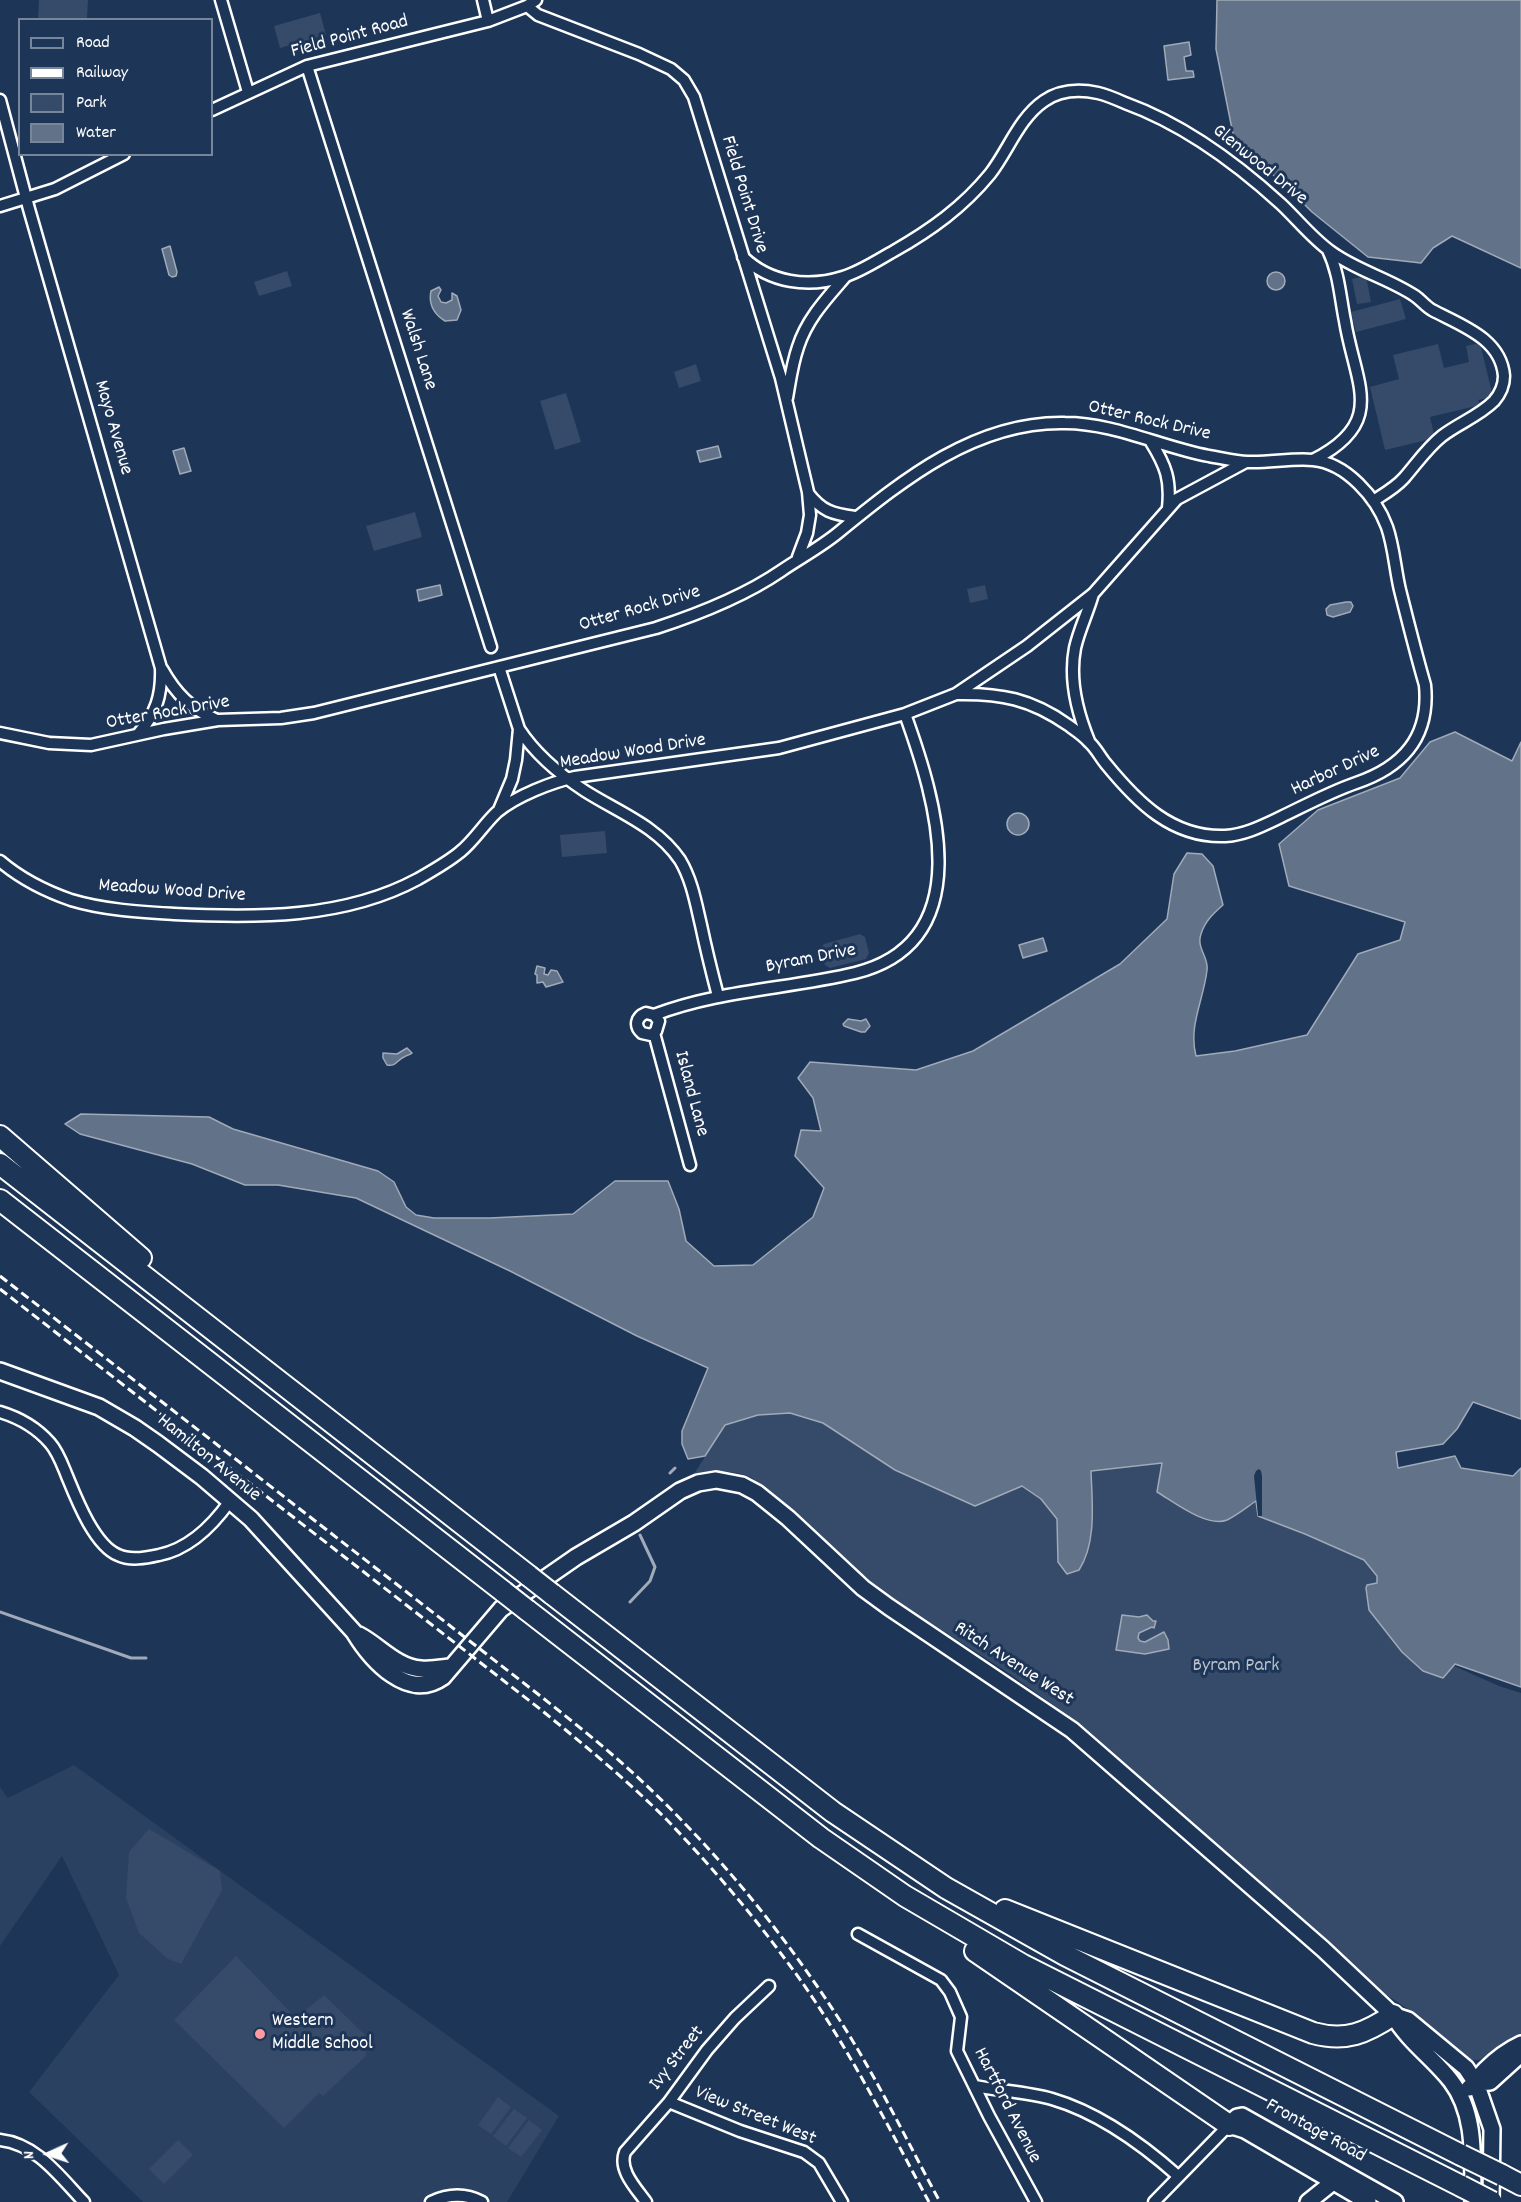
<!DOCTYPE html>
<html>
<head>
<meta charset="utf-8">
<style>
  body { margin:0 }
  #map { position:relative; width:1521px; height:2202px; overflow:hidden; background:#1d3557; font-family:Dekko,sans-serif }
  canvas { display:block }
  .legend { position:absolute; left:18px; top:18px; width:195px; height:138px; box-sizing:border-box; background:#1d3557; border:2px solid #77869a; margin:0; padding:8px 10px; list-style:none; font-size:18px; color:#fff }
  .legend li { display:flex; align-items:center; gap:12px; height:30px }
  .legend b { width:30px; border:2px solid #77869a }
  .north { position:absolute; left:18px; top:2124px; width:60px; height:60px; -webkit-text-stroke:4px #1d3557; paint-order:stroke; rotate:267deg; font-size:16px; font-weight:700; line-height:24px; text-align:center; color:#fff }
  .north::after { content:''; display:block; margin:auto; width:21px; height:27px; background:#fff; clip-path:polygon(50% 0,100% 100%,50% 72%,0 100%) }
</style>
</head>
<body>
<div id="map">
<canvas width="1521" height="2202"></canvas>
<ul class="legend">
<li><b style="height:8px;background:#1d3557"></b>Road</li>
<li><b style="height:8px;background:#fff"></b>Railway</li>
<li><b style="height:16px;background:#364b69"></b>Park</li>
<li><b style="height:16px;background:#617289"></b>Water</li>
</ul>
<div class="north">N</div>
</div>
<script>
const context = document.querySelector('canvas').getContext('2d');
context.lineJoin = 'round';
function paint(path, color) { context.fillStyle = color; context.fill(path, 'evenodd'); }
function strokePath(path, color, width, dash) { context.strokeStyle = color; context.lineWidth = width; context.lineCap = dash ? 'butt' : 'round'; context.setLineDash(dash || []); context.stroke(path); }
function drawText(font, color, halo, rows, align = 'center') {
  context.font = font + ' Dekko,sans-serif'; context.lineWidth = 6; context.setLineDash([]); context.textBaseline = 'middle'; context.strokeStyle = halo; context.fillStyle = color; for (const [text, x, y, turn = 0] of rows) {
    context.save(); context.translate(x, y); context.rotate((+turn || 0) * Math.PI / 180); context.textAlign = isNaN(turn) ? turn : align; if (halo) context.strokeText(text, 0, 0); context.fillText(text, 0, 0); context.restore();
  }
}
const built = new Path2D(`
  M74,1765L559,2116L507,2202H143L29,2092L119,1975L62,1856L0,1946V1787L8,1798Z`);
const green = new Path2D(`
  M39,0H88L87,19H38Z
  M320,13L326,35L280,48L274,26Z
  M287,271L292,286L259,296L254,282Z
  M1366,276L1371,302L1357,304L1352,279Z
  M1400,299L1406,319L1356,332L1351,312Z
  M1480,343L1493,397L1478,400L1480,405L1430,417L1435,438L1385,450L1370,387L1399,379L1393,355L1438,344L1444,368L1469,362L1466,346Z
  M696,364L701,381L679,388L674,372Z
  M566,393L581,442L555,450L540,401Z
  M415,512L422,537L374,551L366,526Z
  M985,585L988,599L970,603L967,589Z
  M605,831L607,853L562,857L560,835Z
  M860,934L865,937L869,953L866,959L830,968L825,965L821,948L824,944Z
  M790,1413L823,1423L895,1470L975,1506L1022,1486L1041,1499L1057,1519L1058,1562L1091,1528V1470L1162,1463L1157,1492L1208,1520L1256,1501L1258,1516L1305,1534L1364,1560L1377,1576V1583L1367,1585L1366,1588L1386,1587L1331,1481L1425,1658L1454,1666L1499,1686L1521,1693V2035C1509,2045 1492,2060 1476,2060C1459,2061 1433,2029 1420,2018C1409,2009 1397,2002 1385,1994L1085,1728L1010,1674L889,1596L855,1569L752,1478C732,1469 715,1472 694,1474L725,1425L758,1415Z
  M149,1829L220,1871L222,1890L181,1964L168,1959L139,1933L126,1898L129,1852Z
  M236,1956L296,2018L324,1995L366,2036V2056L323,2096L319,2093L284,2128L174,2020Z
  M498,2097L511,2107L491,2134L478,2125Z
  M514,2109L527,2118L506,2146L493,2136Z
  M529,2120L542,2130L521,2157L508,2148Z
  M178,2140L193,2155L164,2184L149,2169Z`);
const water = new Path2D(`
  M1217,0H1521V268L1452,236L1433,248L1421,263L1368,257L1312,212L1283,183L1235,144L1216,49Z
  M1189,42L1191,55L1184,57L1186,71H1193L1194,77L1168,80L1164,46Z
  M170,246L177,272L176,276L172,277L169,275L162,249Z
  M1267 281a9 9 0 1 1 18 0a9 9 0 1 1-18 0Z
  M439,287L441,290L438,296L441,302L446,303L452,300V293L457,296L461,310L457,320L445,321C434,314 428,305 431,291Z
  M718,446L721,457L700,462L697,451Z
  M184,448L191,471L180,474L173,451Z
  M440,585L442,595L419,601L417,590Z
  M1346,602H1351L1353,606L1350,612L1333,617L1327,615L1326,609L1330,605Z
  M1455,732L1512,761L1521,742V1419L1473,1402L1457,1429L1443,1444L1396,1452L1398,1468L1455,1456L1461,1468L1513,1476L1521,1468V1687L1455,1664L1443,1678L1423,1671L1402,1652L1369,1610L1366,1588L1367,1585L1377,1583V1576L1364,1560L1305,1534L1258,1516L1256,1501C1247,1507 1237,1515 1227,1520C1207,1528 1174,1502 1157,1492L1162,1463L1091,1471C1092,1502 1097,1542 1079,1570L1067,1574L1058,1562L1057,1519L1041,1499L1022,1486L975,1506L895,1470L823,1423L790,1413L758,1415L725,1425L705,1456L688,1459L682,1444V1431L708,1368L637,1336L510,1271L356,1198L278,1185H245L192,1164L80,1134L65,1124L81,1114L209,1117L233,1129L378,1171L394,1182L406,1207L416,1215L434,1218H490L573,1214L615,1181H668L679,1209L686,1241L714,1266L753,1265L813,1217L824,1188L795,1156L801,1130L821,1131L813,1098L798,1078L810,1062L916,1070L973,1051L1120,964L1167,919L1174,874L1187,853L1202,854L1213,866L1223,905C1213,914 1205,921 1201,934C1196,948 1209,957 1207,970C1204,999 1188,1026 1196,1056L1235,1051L1307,1035L1358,954L1400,940L1405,922L1289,886L1279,844L1318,810L1400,778L1430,742Z
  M1007 824a11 11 0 1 1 22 0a11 11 0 1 1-22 0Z
  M1043,938L1047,951L1023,958L1019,945Z
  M537,966L545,968L544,974L548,975L551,970L557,971L563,982L546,987L543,982L537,983V975L535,974Z
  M848,1019L861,1021L866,1019L870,1026L865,1032H861L844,1026L843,1024Z
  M407,1048L412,1053C410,1055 407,1055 404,1057C397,1060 396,1067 387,1065L383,1058V1053L397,1054Z
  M1122,1615L1139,1617L1147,1615L1153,1621H1156L1154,1628L1152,1627L1139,1633L1138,1638L1140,1641L1145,1642L1164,1632L1168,1640L1169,1649L1145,1654L1116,1650Z`);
const pier = new Path2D(`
  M1259,1469L1261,1471L1262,1476V1516H1258L1254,1476L1256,1471Z`);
const stream = new Path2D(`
  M670,1473L675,1468
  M630,1602L650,1581L655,1567L640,1535
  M0,1612L131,1658H146`);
const street = new Path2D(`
  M221,0L248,92
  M483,0L488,21
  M527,6L538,15L639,54L671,69L684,80L694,97L781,378L808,492L810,515L807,533L798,557
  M307,66L491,647
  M0,100L29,209L161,668C162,695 156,714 138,734
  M212,110L307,66L488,21L527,6L536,0
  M0,206L55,189L124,154
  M743,257C770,283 808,288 843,277C860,272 878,260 894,251C931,230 963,207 990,174C1008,151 1019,118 1044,101C1060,90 1079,89 1098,93C1107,95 1116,99 1125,103C1183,124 1235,162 1281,204C1297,219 1312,238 1330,251C1355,270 1388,278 1415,296C1421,300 1425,306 1432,310C1460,325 1501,338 1504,376C1504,385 1500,394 1494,401C1479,416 1459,423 1442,436C1427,448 1417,463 1404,478C1395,488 1384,494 1373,501
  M787,398C790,381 792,364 798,347C807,319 826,299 845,277
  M1151,442C1166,466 1171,480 1168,508
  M1313,460C1388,422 1355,384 1345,321C1340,296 1339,273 1328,250
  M808,493C822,511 832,514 855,517
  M162,669C176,694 191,709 217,720
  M519,729C536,755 559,774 585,791C618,812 657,826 680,860C692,880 696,904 701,925C706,949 712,973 718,996
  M0,733L49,743L91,745L164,729L218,720L281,718L314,713L656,628C699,614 743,597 781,571C800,558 821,547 839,532C904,479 976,421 1065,423C1114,423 1161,447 1209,456C1222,458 1235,462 1248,462C1269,463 1292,458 1313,460C1346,463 1376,497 1387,527C1394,547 1395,569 1400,590C1408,622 1416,654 1425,685C1430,737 1403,767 1356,783C1330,792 1306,805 1281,817C1264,825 1245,835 1225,836C1172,838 1137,802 1106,764C1100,757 1096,748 1089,742C1083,735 1075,730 1068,725C1031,699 1001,693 956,694
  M1089,741C1077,712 1069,679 1075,648C1079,630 1088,612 1093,594
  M499,810L512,779L516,760L519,729L499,667
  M0,861C21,879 45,891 71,900C104,910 141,912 174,914C256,918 344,919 418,879C432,871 448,862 460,852C474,841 484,824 497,812C516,796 552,782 575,777L779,748L905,714L956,694L1027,646L1093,594L1177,499L1244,463
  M654,1015L659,1021L656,1031L651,1035L642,1033C634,1026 636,1017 646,1013L654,1015C719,990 788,989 855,973C980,942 936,800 905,714
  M654,1033L690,1165
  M0,1412C20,1418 36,1427 50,1443C58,1452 62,1464 67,1476C76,1498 94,1545 118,1555C130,1561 146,1558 159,1555C189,1549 213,1525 230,1501
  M858,1934L941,1980L950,1992L961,2017L957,2051L989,2116L1036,2202
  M975,2086C1000,2091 1028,2092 1052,2099C1100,2113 1142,2144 1178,2176
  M669,2102L740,2131L804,2152L819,2163L842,2202
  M0,2140C37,2144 60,2177 84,2202
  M431,2202C448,2194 465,2193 482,2202
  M646,2202C636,2188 618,2170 625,2152L669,2102L707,2050L735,2018L769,1986
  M1154,2202L1229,2125`);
const secondary = new Path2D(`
  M0,1371L99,1407L135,1428L158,1444L202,1477L251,1519L354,1632C371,1660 408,1702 443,1677L501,1609L576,1557L634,1523L680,1491L698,1483L716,1480L742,1485L757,1493L788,1518L863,1588L889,1607L1072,1730L1323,1949L1393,2015C1408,2041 1433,2058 1451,2081C1477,2115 1472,2161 1473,2201
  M359,1635C380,1646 396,1667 421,1669C431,1670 441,1668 450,1667
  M1393,2015L1408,2020L1466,2068L1476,2083L1492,2129L1491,2202
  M1476,2083L1490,2082L1521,2054
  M1469,2088C1477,2082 1479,2076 1485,2070C1495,2060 1508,2050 1521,2044
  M1308,2202L1338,2178
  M1368,2202L1245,2130L1229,2125L1237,2117L1242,2116L1395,2202`);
const highway = new Path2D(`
  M0,1136L141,1258
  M0,1164L529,1576
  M0,1200L504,1592
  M552,1594L833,1812L946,1888L1065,1955L1461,2155
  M527,1610L821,1838L905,1896L1023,1965L1461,2186
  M1005,1910L1313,2033C1346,2042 1366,2033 1393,2015
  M975,1951L1229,2125
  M1502,2175L1521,2185`);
const rail = new Path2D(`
  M0,1276L534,1691C572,1721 610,1751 646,1785C719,1854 784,1934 839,2019C877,2078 907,2141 940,2202
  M0,1289L540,1709C583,1744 627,1780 667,1820C709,1864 749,1910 785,1959C842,2034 884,2119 929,2202`);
const highwayBridge = new Path2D(`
  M529,1576L552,1594
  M504,1592L527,1610
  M1461,2155L1502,2175
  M1461,2186L1492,2202`);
const markers = [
  [260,2034,6,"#ff9aa2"]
];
const streetNames = [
  ["Field Point Road",350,38,-15],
  ["Glenwood Drive",1259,166,39],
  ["Field Point Drive",743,195,73],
  ["Walsh Lane",417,350,72],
  ["Otter Rock Drive",1149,422,13],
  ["Mayo Avenue",112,428,74],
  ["Otter Rock Drive",640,610,-16],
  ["Otter Rock Drive",168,714,-10],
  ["Meadow Wood Drive",633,753,-9],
  ["Harbor Drive",1336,772,-25],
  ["Meadow Wood Drive",172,892,4],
  ["Byram Drive",811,960,-11],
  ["Island Lane",690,1094,75],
  ["Hamilton Avenue",208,1459,39],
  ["Ritch Avenue West",1013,1665,33],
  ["Ivy Street",678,2059,-52],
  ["Hartford Avenue",1006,2106,63],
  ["View Street West",755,2117,22],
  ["Frontage Road",1315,2132,29]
];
const parkNames = [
  ["Byram Park",1236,1667]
];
const poiNames = [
  ["Western",272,2022],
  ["Middle School",272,2045]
];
paint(built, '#2a4161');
paint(green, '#364b69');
paint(water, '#617289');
strokePath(water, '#a0aab8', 1.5);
paint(pier, '#1d3557');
strokePath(stream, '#a0aab8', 3);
strokePath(street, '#fff', 15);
strokePath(secondary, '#fff', 20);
strokePath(highway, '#fff', 24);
strokePath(street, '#1d3557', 10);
strokePath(secondary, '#1d3557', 15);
strokePath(highway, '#1d3557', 20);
strokePath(rail, '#fff', 3, [9, 4.5]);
strokePath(highwayBridge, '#fff', 24, []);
strokePath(highwayBridge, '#1d3557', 20);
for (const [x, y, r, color] of markers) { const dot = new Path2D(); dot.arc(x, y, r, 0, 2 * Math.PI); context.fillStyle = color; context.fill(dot); strokePath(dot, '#1d3557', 2); }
drawText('20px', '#fff', '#1d3557', streetNames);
drawText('20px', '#b9c0ca', '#1d3557', parkNames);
drawText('20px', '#fff', '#1d3557', poiNames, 'left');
</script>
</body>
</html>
